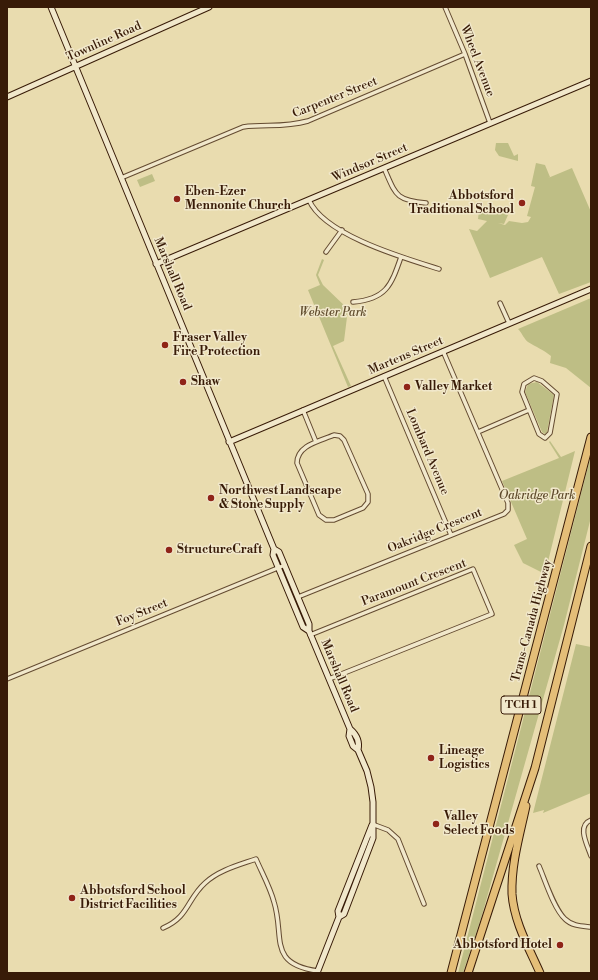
<!DOCTYPE html>
<html>
<head>
<meta charset="utf-8">
<style>
  body { margin:0 }
  #map { position:relative; width:598px; height:980px; overflow:hidden; background:#e9dcaf; font-family:"Libre Bodoni",serif }
  canvas { display:block }
  .frame { position:absolute; inset:0; border:8px solid #381b07; pointer-events:none }
</style>
</head>
<body>
<div id="map">
<canvas width="598" height="980"></canvas>
<div class="frame"></div>
</div>
<script>
const context = document.querySelector('canvas').getContext('2d');
context.lineJoin = 'round';
function paint(path, color) { context.fillStyle = color; context.fill(path, 'evenodd'); }
function strokePath(path, color, width, dash) { context.strokeStyle = color; context.lineWidth = width; context.lineCap = dash ? 'butt' : 'round'; context.setLineDash(dash || []); context.stroke(path); }
function drawText(font, color, halo, rows, align = 'center') {
  context.font = font + ' "Libre Bodoni",serif'; context.lineWidth = 3; context.setLineDash([]); context.textBaseline = 'middle'; context.strokeStyle = halo; context.fillStyle = color; for (const [text, x, y, turn = 0] of rows) {
    context.save(); context.translate(x, y); context.rotate((+turn || 0) * Math.PI / 180); context.textAlign = isNaN(turn) ? turn : align; if (halo) context.strokeText(text, 0, 0); context.fillText(text, 0, 0); context.restore();
  }
}
const green = new Path2D(`
  M496,143H508L514,156L518,154V161L499,156L495,150Z
  M536,163L545,165L550,177L548,178L572,168L591,212V282L559,294L542,257L490,278L469,229L477,231L487,221L478,219L479,211L483,207L508,215L504,224L498,223L505,225L509,221L522,223L528,222L531,217L527,216L535,187L531,186Z
  M152,174L155,181L140,187L137,180Z
  M322,259L324,260L318,275L323,285L348,309L344,341L333,346L351,386L348,387L308,290L320,285L316,275Z
  M591,298V388L566,368L550,363L551,356C544,350 536,347 528,342C524,339 522,333 518,329Z
  M537,382L554,395L547,432L545,434L542,432L525,392L528,384Z
  M550,441L561,457L575,451L545,574L523,563L514,545L527,539L502,481L559,458L549,442Z
  M591,455V517L564,625L482,915L463,973H458Z
  M576,644L591,647V793L543,813L544,810L533,813Z`);
const street = new Path2D(`
  M445,7L465,54L490,123
  M384,168C396,195 395,200 426,203
  M121,178L243,127C267,124 283,128 308,121L465,54
  M309,200C324,235 404,258 439,269
  M326,252L342,230
  M353,302C386,299 391,286 401,257
  M500,303L509,323
  M384,376L451,535
  M534,378L542,381L557,394L550,433L545,438L539,434L522,392L524,384Z
  M303,410L316,442
  M478,432L529,410
  M334,435L340,436L344,440L368,494V502L363,508L334,520H326L319,515L297,463C297,445 320,441 334,435Z
  M298,597L504,514L508,510V503L443,351
  M310,635L473,569L492,614L329,679
  M7,679L285,565
  M591,820C576,826 588,846 591,856
  M372,824L388,830L398,839L424,904
  M539,866C545,880 554,909 565,919C572,926 582,926 591,927
  M163,928C189,917 187,899 205,883C219,870 239,865 256,859C262,873 270,887 274,902C285,937 267,964 318,971`);
const secondary = new Path2D(`
  M51,7L274,549L279,552L309,624V631L350,729L349,736L353,746L358,750L367,771L371,787L373,802V838L344,914L339,917
  M7,97L209,7
  M156,264L591,81
  M229,442L591,289
  M274,549L273,555L303,627L309,631
  M350,729C357,735 360,741 358,750
  M317,973L339,917L338,911L372,825`);
const highway = new Path2D(`
  M526,806C520,834 511,864 512,894C514,922 529,948 540,973
  M451,973L591,437
  M468,973L535,768L591,546`);
const markers = [
  [177,199,4,"#8f2418"],
  [522,203,4,"#8f2418"],
  [165,345,4,"#8f2418"],
  [183,382,4,"#8f2418"],
  [407,387,4,"#8f2418"],
  [211,498,4,"#8f2418"],
  [169,550,4,"#8f2418"],
  [431,758,4,"#8f2418"],
  [436,824,4,"#8f2418"],
  [72,898,4,"#8f2418"],
  [560,945,4,"#8f2418"]
];
const shields = [
  [521,705,40]
];
const shieldNames = [
  ["TCH 1",521,705]
];
const streetNames = [
  ["Townline Road",104,42,-24],
  ["Wheel Avenue",477,61,69],
  ["Carpenter Street",335,98,-22],
  ["Windsor Street",370,163,-23],
  ["Marshall Road",172,274,67],
  ["Martens Street",406,356,-23],
  ["Lombard Avenue",427,452,67],
  ["Oakridge Crescent",435,531,-22],
  ["Paramount Crescent",414,583,-21],
  ["Foy Street",142,613,-22],
  ["Trans-Canada Highway",532,621,-75],
  ["Marshall Road",339,676,67]
];
const poiNames = [
  ["Eben-Ezer",185,192],
  ["Mennonite Church",185,206],
  ["Abbotsford",514,196,"right"],
  ["Traditional School",514,210,"right"],
  ["Fraser Valley",173,338],
  ["Fire Protection",173,352],
  ["Shaw",191,382],
  ["Valley Market",415,387],
  ["Northwest Landscape",219,491],
  ["& Stone Supply",219,505],
  ["StructureCraft",177,550],
  ["Lineage",439,751],
  ["Logistics",439,765],
  ["Valley",444,817],
  ["Select Foods",444,831],
  ["Abbotsford School",80,891],
  ["District Facilities",80,905],
  ["Abbotsford Hotel",552,945,"right"]
];
const parkNames = [
  ["Webster Park",333,313],
  ["Oakridge Park",537,496]
];
paint(green, '#bebe85');
strokePath(street, '#644b31', 5.5);
strokePath(secondary, '#381b07', 7);
strokePath(highway, '#381b07', 9);
strokePath(street, '#f1e8cb', 3.5);
strokePath(secondary, '#f1e8cb', 5);
strokePath(highway, '#e4be78', 7);
for (const [x, y, r, color] of markers) { const dot = new Path2D(); dot.arc(x, y, r, 0, 2 * Math.PI); context.fillStyle = color; context.fill(dot); strokePath(dot, '#f1e8cb', 1.5); }
for (const [x, y, w] of shields) { const box = new Path2D(); box.roundRect(x - w / 2, y - 9, w, 18, 3); context.fillStyle = '#f1e8cb'; context.fill(box); strokePath(box, '#381b07', 1); }
drawText('bold 11px', '#381b07', null, shieldNames);
drawText('12px', '#381b07', '#f1e8cb', streetNames);
drawText('bold 12px', '#381b07', '#f1e8cb', poiNames, 'left');
drawText('italic 12px', '#604c2d', '#f1e8cb', parkNames);
</script>
</body>
</html>
